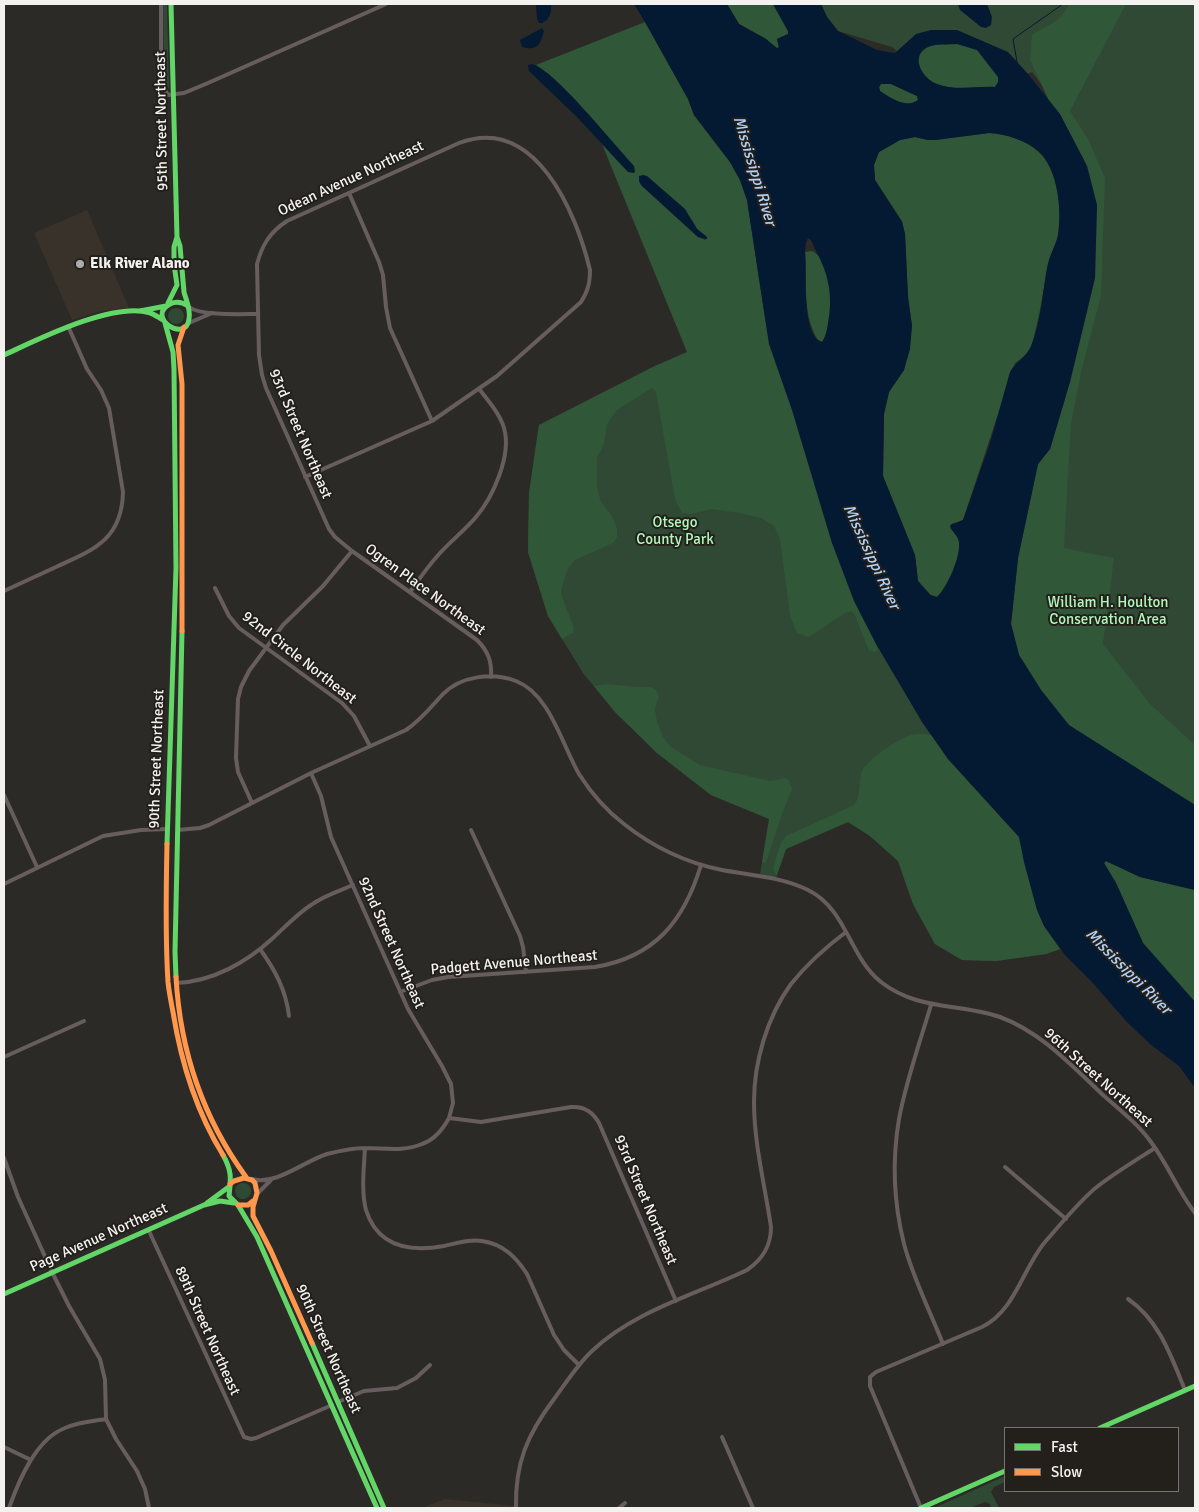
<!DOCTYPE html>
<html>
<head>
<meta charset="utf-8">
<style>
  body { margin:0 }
  #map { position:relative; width:1199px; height:1512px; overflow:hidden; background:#2c2a27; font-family:Signika,sans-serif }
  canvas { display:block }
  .frame { position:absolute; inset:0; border:5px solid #f4f2ef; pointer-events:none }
  .legend { position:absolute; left:1004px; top:1427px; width:175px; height:65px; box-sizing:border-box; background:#23201c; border:1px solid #777470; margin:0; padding:6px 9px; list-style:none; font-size:15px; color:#f4f2ef }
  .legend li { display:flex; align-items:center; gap:10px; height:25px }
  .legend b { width:25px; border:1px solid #777470 }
</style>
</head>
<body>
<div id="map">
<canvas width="1199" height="1512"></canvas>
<div class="frame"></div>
<ul class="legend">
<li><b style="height:6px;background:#63d668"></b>Fast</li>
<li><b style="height:6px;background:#ff974d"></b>Slow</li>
</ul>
</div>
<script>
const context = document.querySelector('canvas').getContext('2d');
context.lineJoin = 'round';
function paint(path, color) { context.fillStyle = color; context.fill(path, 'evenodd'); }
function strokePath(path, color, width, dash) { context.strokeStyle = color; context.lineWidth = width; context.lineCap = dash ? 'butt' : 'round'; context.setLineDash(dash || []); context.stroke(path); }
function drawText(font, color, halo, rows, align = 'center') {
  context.font = font + ' Signika,sans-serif'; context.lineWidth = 4; context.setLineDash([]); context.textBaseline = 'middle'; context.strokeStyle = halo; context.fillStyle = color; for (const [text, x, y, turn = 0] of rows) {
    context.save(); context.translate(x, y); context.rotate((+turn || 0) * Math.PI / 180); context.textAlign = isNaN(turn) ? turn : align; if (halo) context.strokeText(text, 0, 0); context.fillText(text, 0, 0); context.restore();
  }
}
const built = new Path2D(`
  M87,210L129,308L100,311L72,320L34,233Z
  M445,1499L514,1506V1508H421Z`);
const green = new Path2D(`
  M163,4H167L169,89L164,80Z
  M821,4H1195V795L1042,679L1086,143L1032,72L995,87L932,80L892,47L838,31L827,17Z
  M168 316a8 8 0 1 1 16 0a8 8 0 1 1-16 0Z
  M765,320L922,722L948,759L1019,837L1044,926L1060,949L1046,954L996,961L962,960L935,944L913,904L898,861L870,836L848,822L786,849L776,878L760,874L770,819L711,795L657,753L615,712L583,673L548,616L528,552L529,493L539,425L655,366Z
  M235 1191a8 8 0 1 1 16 0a8 8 0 1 1-16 0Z
  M1005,1476V1482L994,1487L991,1492L999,1508H991L990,1504L985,1502L970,1508H934Z`);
const forest = new Path2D(`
  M727,4H773L788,31V34L777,39L779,48H775L766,39L739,24Z
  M1070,4H1126L1070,111L1088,139L1105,178L1101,296L1082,368L1071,424L1064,548L1114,558L1103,644L1151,705L1195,745V805L1069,726L1041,690L1019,655L1011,624L1018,558L1038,464L1050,449L1070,382L1095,278L1097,205L1087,166L1060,115L1051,105L1030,60L1032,35L1059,19Z
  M645,22L688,99L694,115L730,162L740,180L747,200L769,344L792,410L832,543L876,644L878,650L875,652L869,651L854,613L851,611L845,613L809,637L797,633L790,616L780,539L774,526L761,518L739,513L711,509L691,514L682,513L675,499L656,392L652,388L617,410L607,424L604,444L597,458V487L601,502L610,513L615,522L617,529V537L613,543L575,560L568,568L561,590L562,597L574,628L573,633L562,639L548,616L528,552L529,493L539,425L655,366L687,352L602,144L628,172L634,166L575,100L536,65ZM641,185L692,220L697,229L707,237L705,240L698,237Z
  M957,44L977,50L998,77V82L995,87C976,86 954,92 937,84C923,79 910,58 926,48C934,43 948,45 957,44Z
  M881,84H891L917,96L918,100C907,109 890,98 880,91L879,87Z
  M989,133C1006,134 1026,140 1039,152C1058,169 1063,211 1058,235C1056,246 1049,256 1047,268C1044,288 1041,308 1036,328C1034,334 1034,341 1031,347C1028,354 1021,359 1015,363L963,520L958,523H953L950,528C953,532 958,536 959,541C962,556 948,587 937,597L931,595L918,581L915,555L883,476L884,414L889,392L904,370L912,326L908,297L905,234L902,221L875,180L874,165L879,152L900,140L915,137L928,140H935Z
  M812,251C836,263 834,322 823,342L818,340C801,312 808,282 805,252Z
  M605,684L638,687H651L656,690L659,696L655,709L657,722L663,737L671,747L700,765L770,781L785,778L789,780L792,789L783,811L767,860L764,863L762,862L769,819L711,795L657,753L615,712L594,686Z
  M924,734L932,735L948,759L1019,837L1024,862L1037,910L1044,926L1060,949L1046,954L996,961L962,960L935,944L913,904L898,861L870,836L848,822L786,849L777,875L774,872L773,868L781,842L786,836L854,805C860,800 859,781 862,771C865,762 898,739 908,736C913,734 919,734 924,734Z
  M1106,861L1140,877L1195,890V1002L1143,943L1116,883L1104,863Z`);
const water = new Path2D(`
  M536,4H551C552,11 550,20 542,23H539L537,19Z
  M634,4H727L739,24L766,39L777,48L779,47L777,39L788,34V31L773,4H821L827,17L838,31L877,50L895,53L916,34L931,30H957L1008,52L1028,74L1060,114L1087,166L1097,205L1095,278L1070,382L1050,449L1038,464L1018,558L1011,624L1019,655L1041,690L1069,725L1195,805V890L1140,877L1106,861L1104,863L1116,883L1143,943L1195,1002V1088L1179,1066L1150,1044L1127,1022L1092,982L1065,955L1044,926L1037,910L1024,862L1019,837L948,759L922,722L876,644L854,601L832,543L792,410L769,344L747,200L740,180L730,162L694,115L688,99L645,22ZM957,44L977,50L998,77V82L995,87C977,86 954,91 937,84C923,79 910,58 926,48C934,43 948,45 957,44ZM881,84H891L917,96L918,100C907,109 890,98 880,91L879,87ZM989,133C1006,134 1026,140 1039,152C1058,169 1062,211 1058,235C1056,245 1050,254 1048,264C1042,291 1042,320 1031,346C1027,357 1015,362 1010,372L990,443L963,520L950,525C951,531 958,535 959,542C961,556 947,588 937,597L930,595L918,581L915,555L883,476L884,414L889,392L904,370L910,349L912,326L908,297L905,234L902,222L875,180L874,165L879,152L900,140L915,137L928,140H935ZM808,238C813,241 813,246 816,251C829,275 833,296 828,323C827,330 826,336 822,342C801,336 807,270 805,252L806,243Z
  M958,4H987L992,17L991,25L986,28L981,27L960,10Z
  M542,28L544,31C540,45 538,51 522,47L520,40Z
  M532,64C554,69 615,146 634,166L635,171L634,173L628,172L577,117L529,71L528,65Z
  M643,175L647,176L685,209L697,229L707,237V239L698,237L641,185L639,181V176Z`);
const stream = new Path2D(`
  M1017,62L1013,39L1063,4`);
const street = new Path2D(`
  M161,4V83L168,95L184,93L208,83L386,4
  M349,193L379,262L383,275L386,307L390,328L432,421
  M189,307C201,316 241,314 258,314
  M189,323L212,313
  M305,477L432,421L497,376L581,302C588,291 590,283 590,270C576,212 535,114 459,143L287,221C270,232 262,245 257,264L259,355L262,375L266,388L329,529L335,537L352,551L477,640C488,651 492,661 491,677
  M215,588L229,616L239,628L342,703L354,716L370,746
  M4,591C21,583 39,575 56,567C93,550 122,540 123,492L109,408L101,390L87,369L68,326
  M410,592C419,579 429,565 440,553C452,540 465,530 476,517C493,497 512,455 504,428C500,414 489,402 480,390
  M311,773L321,796L331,837L396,982L408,1009L442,1066L451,1084L453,1103L449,1118
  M4,795L37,867
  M252,803L238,772L236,758L238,699L241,687L249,671L283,625L323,586L352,551
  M178,830L200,828L209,825L311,773L406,730C421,720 431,707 443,694C461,676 492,672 516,681C550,694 562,745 579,774C591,793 607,811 624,824C653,847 687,863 722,870C750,875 782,877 808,890C847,909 849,957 881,982C918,1011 960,1003 1000,1017C1041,1032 1072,1066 1103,1095C1120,1110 1138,1124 1151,1142C1168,1165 1178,1191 1195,1213
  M471,830L520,936L523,947L526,972
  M4,884L103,836L141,830L167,829
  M260,949C275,970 286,990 289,1016
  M176,983C212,982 247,962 273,938C285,927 297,914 311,905C323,896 339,891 353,885
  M400,992L432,980L448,977L595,967C655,957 684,921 701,865
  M931,1005C920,1042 906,1081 899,1119C892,1160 894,1204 904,1244C913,1278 930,1311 943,1344
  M4,1057L84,1021
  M365,1148C364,1167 361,1191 366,1210C378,1248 411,1252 444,1246C457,1243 470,1239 482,1241C503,1244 516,1257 527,1274L554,1335L564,1350L579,1365
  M4,1158L18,1197L52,1272L69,1306L100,1359L105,1380L106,1419L116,1439L137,1471L145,1489L149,1508
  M1005,1167L1066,1219
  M252,1179C276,1186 304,1161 327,1154C339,1151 352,1148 365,1148C384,1148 404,1152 422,1144C434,1140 443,1129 449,1118L481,1122L571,1107C584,1106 593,1112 599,1123L676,1301
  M257,1194L271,1180
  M149,1231L244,1437L251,1439L256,1438L332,1405
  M1128,1299C1159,1320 1171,1356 1185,1390
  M338,1402L364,1391L397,1388L416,1378L430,1365
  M722,1437L753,1508
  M4,1447L31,1460
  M9,1508C19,1480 36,1439 65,1428C78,1422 92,1421 106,1419
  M516,1508C515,1463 527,1435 554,1399C566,1383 577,1365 592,1351C634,1311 695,1295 747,1270C763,1259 771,1246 771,1227C765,1186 754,1144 754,1102C754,1062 767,1017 791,984C807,964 826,947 846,932
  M619,1508L625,1503
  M921,1508L870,1386V1377L876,1372L982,1327C1015,1311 1023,1268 1045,1242C1059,1226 1081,1199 1098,1186C1116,1172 1136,1160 1155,1148`);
const fast = new Path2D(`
  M171,4L177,237L180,246L184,292C186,300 191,310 189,319C186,344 145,317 170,304C176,301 182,302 188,306
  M168,303L177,285L174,264V247L177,237
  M140,311L166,306
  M165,323L173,352L174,369L176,568L167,844
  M4,355C37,340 114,301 150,313C154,314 159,318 163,320
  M176,977L175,952L182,631
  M223,1155C232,1171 231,1178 229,1196L238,1205L257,1237L377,1508
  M207,1203L230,1186
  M4,1294L204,1205L220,1201L234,1203
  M312,1343L384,1508
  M1100,1428L1195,1386
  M921,1508L1005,1471`);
const slow = new Path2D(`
  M182,631V384L178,345L184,327
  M167,844C166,890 165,936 168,982C169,992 171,1002 173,1012C181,1062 196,1111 223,1155
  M176,977C180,1050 203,1118 246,1177
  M230,1184L234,1181L244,1178L252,1180L255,1183L257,1193L253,1207V1216L271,1251L312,1343
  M238,1205H248L253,1201`);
const markers = [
  [80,264,5,"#aeaca9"]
];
const streetNames = [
  ["95th Street Northeast",162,121,-91],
  ["Odean Avenue Northeast",351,179,-25],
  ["93rd Street Northeast",300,434,67],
  ["Ogren Place Northeast",425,590,36],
  ["92nd Circle Northeast",299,658,38],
  ["90th Street Northeast",157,759,-88],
  ["92nd Street Northeast",391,943,66],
  ["Padgett Avenue Northeast",514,963,-5],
  ["96th Street Northeast",1098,1078,42],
  ["93rd Street Northeast",645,1200,67],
  ["Page Avenue Northeast",99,1238,-24],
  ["89th Street Northeast",207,1331,66],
  ["90th Street Northeast",328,1349,66]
];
const poiNames = [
  ["Elk River Alano",90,264]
];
const parkNames = [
  ["Otsego",675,523],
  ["County Park",675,540],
  ["William H. Houlton",1108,603],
  ["Conservation Area",1108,620]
];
const waterNames = [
  ["Mississippi River",754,171,73],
  ["Mississippi River",871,557,65],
  ["Mississippi River",1128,972,45]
];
paint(built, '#38322a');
paint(green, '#304934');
paint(forest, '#305737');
paint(water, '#041932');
strokePath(stream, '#041932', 1);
strokePath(street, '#685d5e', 4);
strokePath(fast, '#63d668', 5);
strokePath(slow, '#ff974d', 5);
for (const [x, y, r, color] of markers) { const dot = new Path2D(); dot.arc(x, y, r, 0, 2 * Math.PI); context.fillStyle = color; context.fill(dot); strokePath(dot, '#23201c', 2); }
drawText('15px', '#f4f2ef', '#23201c', streetNames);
drawText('bold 15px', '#f4f2ef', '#23201c', poiNames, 'left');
drawText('15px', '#b0f7ba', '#23201c', parkNames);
drawText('italic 16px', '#b1d1f9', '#23201c', waterNames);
</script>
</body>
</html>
